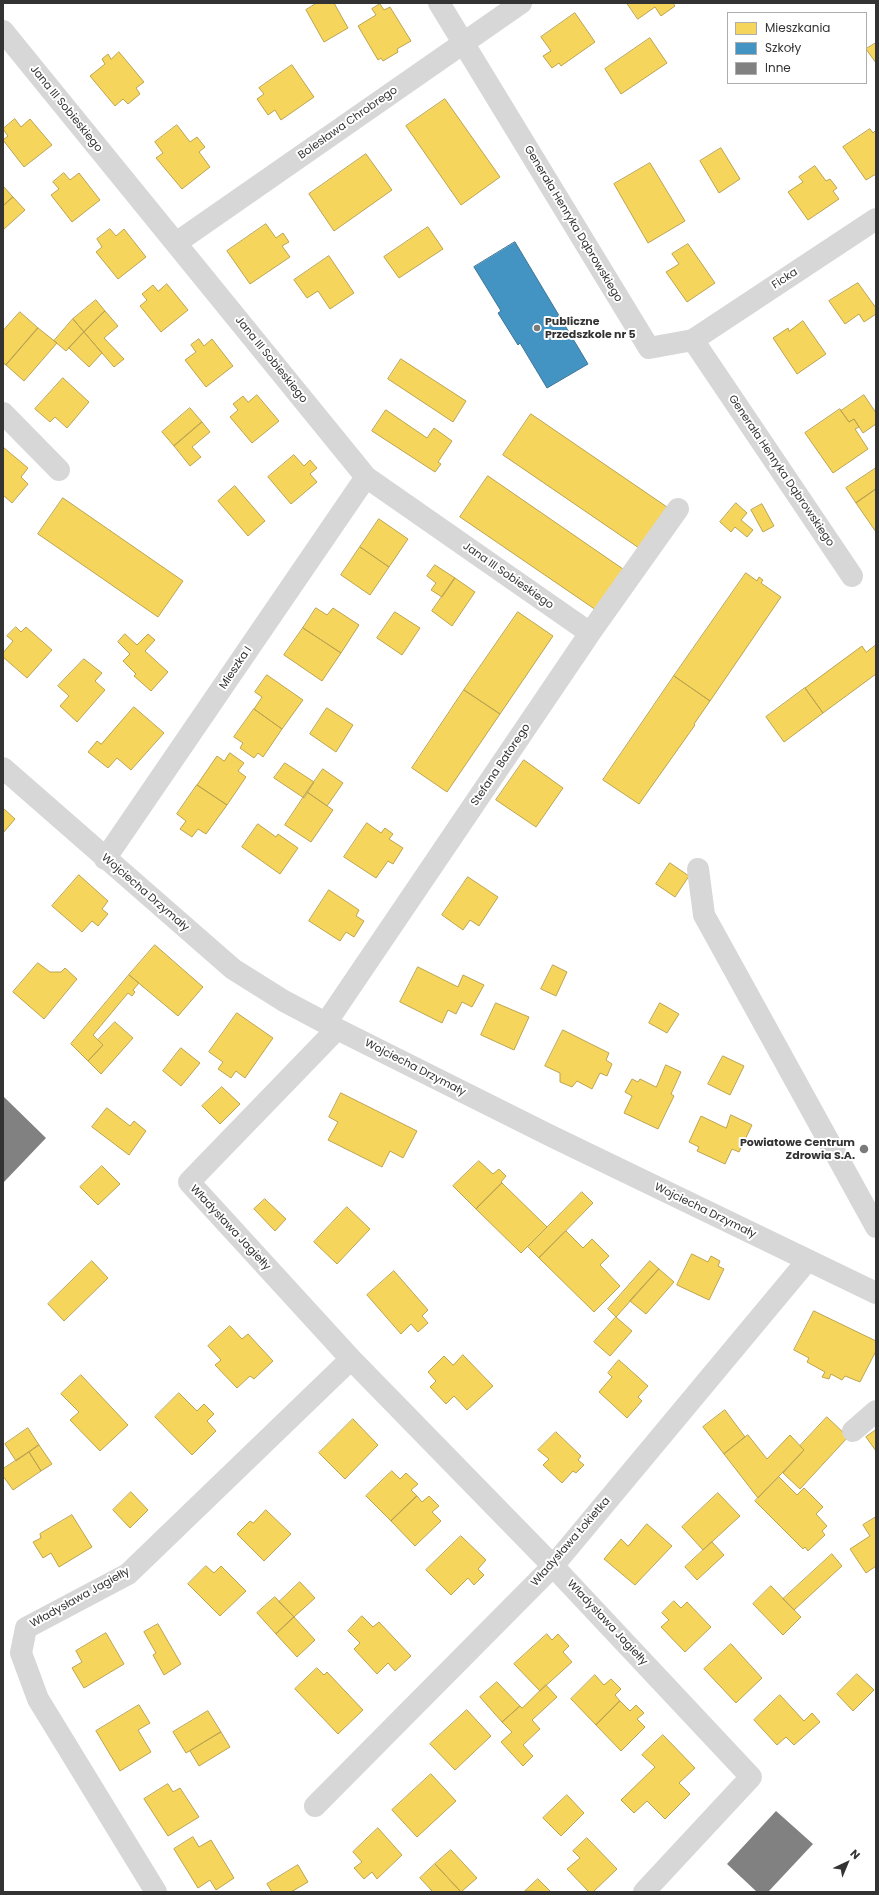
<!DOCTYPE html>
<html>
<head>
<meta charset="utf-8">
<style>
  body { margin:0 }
  #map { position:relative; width:879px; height:1895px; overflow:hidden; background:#fff; font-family:Poppins,sans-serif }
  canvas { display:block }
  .frame { position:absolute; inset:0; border:4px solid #333; pointer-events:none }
  .legend { position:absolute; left:727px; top:12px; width:140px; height:72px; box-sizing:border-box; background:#fff; border:1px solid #adadad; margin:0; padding:5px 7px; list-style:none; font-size:12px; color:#333 }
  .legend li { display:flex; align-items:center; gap:8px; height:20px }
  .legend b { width:20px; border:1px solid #adadad }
  .north { position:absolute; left:827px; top:1843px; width:40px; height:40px; -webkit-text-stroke:3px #fff; paint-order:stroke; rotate:44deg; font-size:11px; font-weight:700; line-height:16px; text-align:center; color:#333 }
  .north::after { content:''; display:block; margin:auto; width:14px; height:18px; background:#333; clip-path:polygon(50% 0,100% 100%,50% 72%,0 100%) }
</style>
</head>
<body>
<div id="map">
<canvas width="879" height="1895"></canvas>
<div class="frame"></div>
<ul class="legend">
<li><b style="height:11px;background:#f6d55c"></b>Mieszkania</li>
<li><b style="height:11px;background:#4393c3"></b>Szkoły</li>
<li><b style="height:11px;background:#818181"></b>Inne</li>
</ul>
<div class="north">N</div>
</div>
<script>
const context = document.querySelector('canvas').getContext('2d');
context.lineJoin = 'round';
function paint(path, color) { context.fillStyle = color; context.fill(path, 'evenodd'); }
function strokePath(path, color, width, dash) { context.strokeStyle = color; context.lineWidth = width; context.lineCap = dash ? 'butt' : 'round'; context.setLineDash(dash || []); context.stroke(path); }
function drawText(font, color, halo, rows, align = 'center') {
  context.font = font + ' Poppins,sans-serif'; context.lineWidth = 4; context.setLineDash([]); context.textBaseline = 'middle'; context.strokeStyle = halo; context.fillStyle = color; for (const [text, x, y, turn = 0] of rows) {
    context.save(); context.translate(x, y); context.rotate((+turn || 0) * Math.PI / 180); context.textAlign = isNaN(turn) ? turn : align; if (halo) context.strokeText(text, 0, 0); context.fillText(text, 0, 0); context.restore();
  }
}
const homes = new Path2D(`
  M317,3H334L348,28L324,42L306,10Z
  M627,3H673L675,6L661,16L655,7L638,19Z
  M380,4L384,10L390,7L411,41L397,49L398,52L383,61L381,58L378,60L358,26L376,15L372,9Z
  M575,13L595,42L561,66L559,63L552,68L543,56L551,51L541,37Z
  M650,38L667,63L621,94L605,69Z
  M876,43V63L866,49Z
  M119,52L144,82L136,88L140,94L128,104L123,99L115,106L90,76L105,64L102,59L108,54L111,59Z
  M292,65L314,97L281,120L275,110L268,115L257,99L264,94L259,88Z
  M445,99L500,177L461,205L406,126Z
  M15,119L21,127L30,119L52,145L24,167L3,140L8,136L3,129Z
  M177,125L190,142L197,137L205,147L199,152L210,167L182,189L156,158L163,153L155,142Z
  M870,129L873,133L876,130V174L866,180L843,147Z
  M721,148L740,179L719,193L700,161Z
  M366,154L392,190L334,231L309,194Z
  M650,163L685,221L648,243L614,184Z
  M815,166L826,181L830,179L837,188L833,191L839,199L808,220L788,192L803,182L799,177Z
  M64,173L70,180L79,173L100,200L72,222L51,195L59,189L53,182Z
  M3,186L13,197L3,206Z
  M13,197L25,210L3,230V206Z
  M266,224L276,238L283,233L289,242L282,246L290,257L250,284L227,251Z
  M428,227L443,249L399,278L384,257Z
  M110,229L116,236L124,229L146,257L118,279L96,252L102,247L97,239Z
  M688,244L715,283L687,302L666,272L679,264L672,254Z
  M329,256L354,293L330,309L318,291L307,298L294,280Z
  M858,283L876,308V314L864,322L859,314L845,324L829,301Z
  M167,284L188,310L161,332L140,306L147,300L142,294L153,285L158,291Z
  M96,300L105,311L84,332L73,319Z
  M105,311L118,326L104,338L124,359L114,367L84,332Z
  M20,312L38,328L6,365L3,363V331Z
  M73,319L84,332L66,351L54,341Z
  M803,321L826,354L797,374L773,338L788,328L789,331Z
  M38,328L57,343L24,381L6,365Z
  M84,332L102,353L89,367L69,348Z
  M199,339L204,346L212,339L233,366L206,387L185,360L196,352L191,345Z
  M401,359L466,401L453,422L388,379Z
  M63,378L89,402L67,428L55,417L50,422L35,409Z
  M257,395L279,421L252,443L230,417L238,410L233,404L243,396L248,402Z
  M864,395L876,413V424L863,433L854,419L849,422L841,411Z
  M190,408L202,422L174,446L162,432Z
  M840,409L849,422L854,419L859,427L855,429L868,449L833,473L805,433Z
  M386,410L427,438L434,428L452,441L438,462L441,464L435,472L372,431Z
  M531,414L667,507L639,548L503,455Z
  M202,422L210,432L192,447L201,457L190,466L174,446Z
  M3,447L28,468L21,477L28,484L12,503L3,495Z
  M294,455L304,466L310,460L317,468L310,474L317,482L291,504L268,477Z
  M876,468V489L856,503L846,488Z
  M488,476L623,569L596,610L460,517Z
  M235,486L265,521L248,536L218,501Z
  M876,489V532L856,503Z
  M63,498L183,581L158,617L38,534Z
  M736,503L747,513L741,520L753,530L747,537L735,527L731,532L720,522Z
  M762,504L774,526L763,532L751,510Z
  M379,519L408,539L389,567L360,547Z
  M360,547L389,567L370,595L341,575Z
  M435,565L455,578L442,597L431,590L436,583L427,576Z
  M746,573L757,581L759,577L763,580L761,583L781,597L710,701L674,676Z
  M455,578L475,592L452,626L432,611Z
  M316,608L327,615L333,608L359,625L341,653L303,628Z
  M395,612L420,628L402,655L377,638Z
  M518,612L553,636L500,714L464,690Z
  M16,627L21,632L26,627L52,650L27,678L3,657V653L13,641L7,636Z
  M303,628L341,653L322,681L284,655Z
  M125,634L137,645L148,634L155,640L145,651L168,672L151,691L134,676L136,674L123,661L130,654L118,642Z
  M876,645V674L823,713L805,688L862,646L866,652Z
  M84,659L102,673L95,681L105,690L77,722L60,706L69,696L58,686Z
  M267,675L303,700L282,729L254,709L262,697L255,692Z
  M674,676L710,701L694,724L695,725L639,804L603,780Z
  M805,688L823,713L784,742L766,717Z
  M464,690L500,714L447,792L412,768Z
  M134,707L164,733L131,770L117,758L108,768L88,752L97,741L101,744Z
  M327,708L353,725L336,752L310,734Z
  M254,709L282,729L263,757L258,753L254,758L240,748L243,743L234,737Z
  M230,753L244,763L238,771L246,777L227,805L197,785L217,756L224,761Z
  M524,760L563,788L536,827L496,800Z
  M285,763L314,782L304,798L274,778Z
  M323,769L343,783L327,806L307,792Z
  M197,785L227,805L206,834L198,829L192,837L180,829L186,821L177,814Z
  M307,792L333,810L311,842L285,825Z
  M3,808L15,819L3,833Z
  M367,823L381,833L385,828L393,834L389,839L403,848L393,864L388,861L376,878L344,857Z
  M258,824L276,837L278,834L298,848L280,874L242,847Z
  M670,863L689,876L675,897L656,884Z
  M79,875L108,901L102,909L108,914L98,926L92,921L82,932L52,906Z
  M468,877L498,897L479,926L470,920L463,930L442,915Z
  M329,890L359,910L356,916L364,921L354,937L346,932L340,941L309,921Z
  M155,945L203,987L178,1016L129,975Z
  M38,963L50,972H61L65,968L77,979L44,1019L13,992Z
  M553,965L567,972L556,996L541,989Z
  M418,967L458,987L463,975L484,985L472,1007L462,1002L456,1014L448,1010L442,1023L400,1002Z
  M129,975L139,983L133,990L135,992L132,996L128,993L93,1035L103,1045L88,1061L71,1044Z
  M496,1003L529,1017L514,1050L481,1035Z
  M660,1003L679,1014L667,1033L649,1023Z
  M237,1013L273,1038L245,1078L236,1071L231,1078L218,1069L223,1062L209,1052Z
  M115,1022L133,1038L101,1074L88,1061L103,1045L98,1040Z
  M563,1030L609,1053L606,1060L612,1064L607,1076L600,1073L592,1089L577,1081L572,1087L560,1082V1073L545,1066Z
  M181,1048L200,1063L181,1086L163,1071Z
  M723,1056L744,1066L730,1095L708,1084Z
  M666,1065L681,1072L671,1094L674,1096L658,1129L624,1113L632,1096L625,1092L632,1079L638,1082L640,1079L656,1087Z
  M222,1087L240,1104L220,1124L202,1106Z
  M341,1093L417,1131L403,1158L390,1151L382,1167L328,1140L338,1122L329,1117Z
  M107,1108L130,1126L134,1121L146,1131L129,1155L92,1127Z
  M731,1115L752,1125L739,1152L732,1149L725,1164L697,1151L699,1147L689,1142L701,1116L726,1128Z
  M479,1161L493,1174L499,1169L506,1176L501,1182L502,1183L476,1209L453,1186Z
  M102,1166L120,1184L98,1205L80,1187Z
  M502,1183L547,1227L521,1253L476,1209Z
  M582,1192L593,1203L539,1258L528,1247Z
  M265,1199L286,1219L275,1231L254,1209Z
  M347,1207L370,1229L337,1264L314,1242Z
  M566,1231L583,1248L592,1239L609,1256L600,1265L620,1286L594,1312L539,1258Z
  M692,1254L708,1262L711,1256L720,1261L718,1266L724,1269L709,1300L677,1285Z
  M92,1261L108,1278L64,1321L48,1304Z
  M650,1261L659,1269L616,1317L608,1309Z
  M659,1269L674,1282L646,1314L630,1301Z
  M394,1271L428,1310L422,1316L428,1323L418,1332L411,1324L401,1334L367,1295Z
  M814,1311L876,1341V1351L860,1382L845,1376L842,1380L831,1374L829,1379L822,1377L825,1372L807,1362L809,1358L794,1350Z
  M616,1317L632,1331L610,1356L594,1342Z
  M230,1326L242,1339L248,1334L273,1361L254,1379L250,1376L237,1388L215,1365L221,1360L208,1346Z
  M463,1355L493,1386L467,1410L454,1396L446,1404L430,1387L436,1381L428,1372L444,1356L453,1365Z
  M619,1360L648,1386L638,1397L642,1401L627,1418L599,1392L612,1377L608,1373Z
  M81,1375L128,1425L100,1451L70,1420L79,1412L61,1394Z
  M179,1393L197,1411L204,1404L214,1414L207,1421L216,1431L192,1455L155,1417Z
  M725,1410L745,1437L724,1454L703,1427Z
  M827,1417L848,1437L800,1489L783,1473L804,1450L800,1446Z
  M353,1419L378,1445L345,1479L319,1453Z
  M28,1428L39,1445L16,1461L5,1444Z
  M876,1430V1451L866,1437Z
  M556,1432L581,1456L578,1460L584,1465L576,1473L573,1471L562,1483L543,1465L549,1459L538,1450Z
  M748,1435L767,1459L790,1435L804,1450L758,1498L724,1454Z
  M39,1445L52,1464L41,1471L29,1452Z
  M29,1452L41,1471L13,1490L3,1476V1469Z
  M392,1471L400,1479L406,1473L418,1484L411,1490L417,1496L391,1521L366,1496Z
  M779,1477L797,1495L804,1488L823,1507L816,1514L827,1526L822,1531L825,1535L808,1551L805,1547L803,1549L755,1501Z
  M131,1492L148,1510L130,1528L113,1510Z
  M718,1493L740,1516L703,1550L682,1527Z
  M417,1496L422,1502L429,1496L439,1506L432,1512L441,1521L415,1546L391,1521Z
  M266,1510L291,1534L264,1561L237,1534L250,1521L253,1523Z
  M72,1515L92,1547L59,1567L51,1553L43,1558L33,1542L41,1538L40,1534Z
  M876,1517V1566L866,1573L850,1549L870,1536L863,1525Z
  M647,1524L672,1546L635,1585L604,1559L621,1539L628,1546Z
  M461,1536L486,1560L478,1569L484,1575L474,1585L468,1578L451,1595L426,1570Z
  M712,1542L724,1555L697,1580L685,1567Z
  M832,1554L842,1566L794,1610L783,1599Z
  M206,1566L214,1573L221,1566L246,1591L220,1616L188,1584Z
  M300,1582L315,1598L294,1617L279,1602Z
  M771,1586L801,1617L783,1635L753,1604Z
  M275,1597L294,1617L276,1634L257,1613Z
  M674,1601L681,1608L687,1602L711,1627L685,1652L661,1627L669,1620L662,1613Z
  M362,1616L373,1627L379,1622L411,1656L395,1671L388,1663L377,1674L354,1649L360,1643L348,1631Z
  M294,1617L315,1640L297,1657L276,1634Z
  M158,1624L181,1664L164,1675L153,1655L156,1653L144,1632Z
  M106,1633L124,1664L84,1688L72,1668L82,1662L76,1651Z
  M547,1634L552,1640L558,1634L569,1646L563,1652L572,1662L540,1691L514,1664Z
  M731,1644L762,1678L736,1703L704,1669Z
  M317,1668L324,1675L327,1672L363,1710L338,1734L295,1689Z
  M857,1674L874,1690L853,1711L837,1694Z
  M595,1675L604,1685L611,1679L621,1689L615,1695L620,1701L596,1725L571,1699Z
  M497,1682L520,1706L502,1722L480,1697Z
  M546,1685L557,1697L532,1720L540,1729L523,1745L533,1756L523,1766L501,1742L512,1732L502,1722L520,1706L522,1708Z
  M780,1695L804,1721L812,1713L820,1722L794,1745L786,1737L777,1745L754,1720Z
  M620,1701L630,1711L636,1705L644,1713L637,1719L645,1727L621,1751L596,1725Z
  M139,1705L150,1723L138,1730L151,1752L120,1771L96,1731Z
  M467,1710L491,1736L455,1770L430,1744Z
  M208,1711L221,1732L186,1753L173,1732Z
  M221,1732L230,1747L199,1766L190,1751Z
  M663,1735L695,1768L679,1783L690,1794L665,1819L647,1801L634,1813L621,1800L655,1767L642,1755Z
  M431,1774L456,1801L417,1837L392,1810Z
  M168,1784L173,1792L180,1788L199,1817L168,1836L144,1799Z
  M567,1795L584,1813L561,1836L543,1818Z
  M378,1828L402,1855L377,1879L372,1872L364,1879L354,1868L362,1862L353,1852Z
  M193,1837L199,1847L211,1840L234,1878L216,1890L210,1880L198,1888L174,1849Z
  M587,1838L617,1869L593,1892H589L567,1869L580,1858L573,1851Z
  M451,1850L477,1878L461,1892L435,1864Z
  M435,1864L461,1892H433L420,1878Z
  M298,1865L308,1882L291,1892H272L267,1884Z
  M538,1879L551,1892L525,1891Z`);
const schools = new Path2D(`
  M515,242L588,364L547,388L520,343L518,345L498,313L501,311L474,267Z`);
const building = new Path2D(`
  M3,1096L46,1138L3,1183Z
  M776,1811L813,1844L768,1892H757L727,1864Z`);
const minor = new Path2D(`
  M439,3L649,348L693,340L852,576
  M3,31L366,477L590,633
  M176,243L521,3
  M693,340L876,219
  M3,413L59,470
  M3,768L233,969L284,1001L337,1029L551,1136L876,1293
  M105,859L366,477
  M698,869L704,915L876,1227
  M326,1023L590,633L678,509
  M337,1029L189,1182L351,1359L553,1566L751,1777L644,1892
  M853,1431L876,1411
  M315,1806L553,1566L807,1261
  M156,1892L38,1699L21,1653L26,1628L128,1574L351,1359`);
const markers = [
  [537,328,4,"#7a7a7a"],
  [864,1149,5,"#7a7a7a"]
];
const streetNames = [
  ["Jana III Sobieskiego",66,109,51],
  ["Bolesława Chrobrego",348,123,-35],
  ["Generała Henryka Dąbrowskiego",573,224,59],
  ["Ficka",785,279,-33],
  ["Jana III Sobieskiego",271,360,51],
  ["Generała Henryka Dąbrowskiego",781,471,56],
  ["Jana III Sobieskiego",508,576,35],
  ["Mieszka I",236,668,-56],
  ["Stefana Batorego",501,765,-56],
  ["Wojciecha Drzymały",145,893,41],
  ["Wojciecha Drzymały",415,1068,27],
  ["Wojciecha Drzymały",705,1211,26],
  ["Władysława Jagiełły",230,1228,47],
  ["Władysława Łokietka",571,1542,-49],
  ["Władysława Jagiełły",80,1598,-29],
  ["Władysława Jagiełły",607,1623,47]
];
const poiNames = [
  ["Publiczne",545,322],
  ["Przedszkole nr 5",545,335],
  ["Powiatowe Centrum",855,1143,"right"],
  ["Zdrowia S.A.",855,1156,"right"]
];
paint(homes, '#f6d55c');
strokePath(homes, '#bca450', 1);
paint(schools, '#4393c3');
strokePath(schools, '#3e7698', 1);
paint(building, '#818181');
strokePath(minor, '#d7d7d7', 22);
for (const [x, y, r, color] of markers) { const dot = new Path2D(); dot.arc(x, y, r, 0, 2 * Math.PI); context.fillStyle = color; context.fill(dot); strokePath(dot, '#fff', 1.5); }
drawText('11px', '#333', '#fff', streetNames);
drawText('bold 11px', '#333', '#fff', poiNames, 'left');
</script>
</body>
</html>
